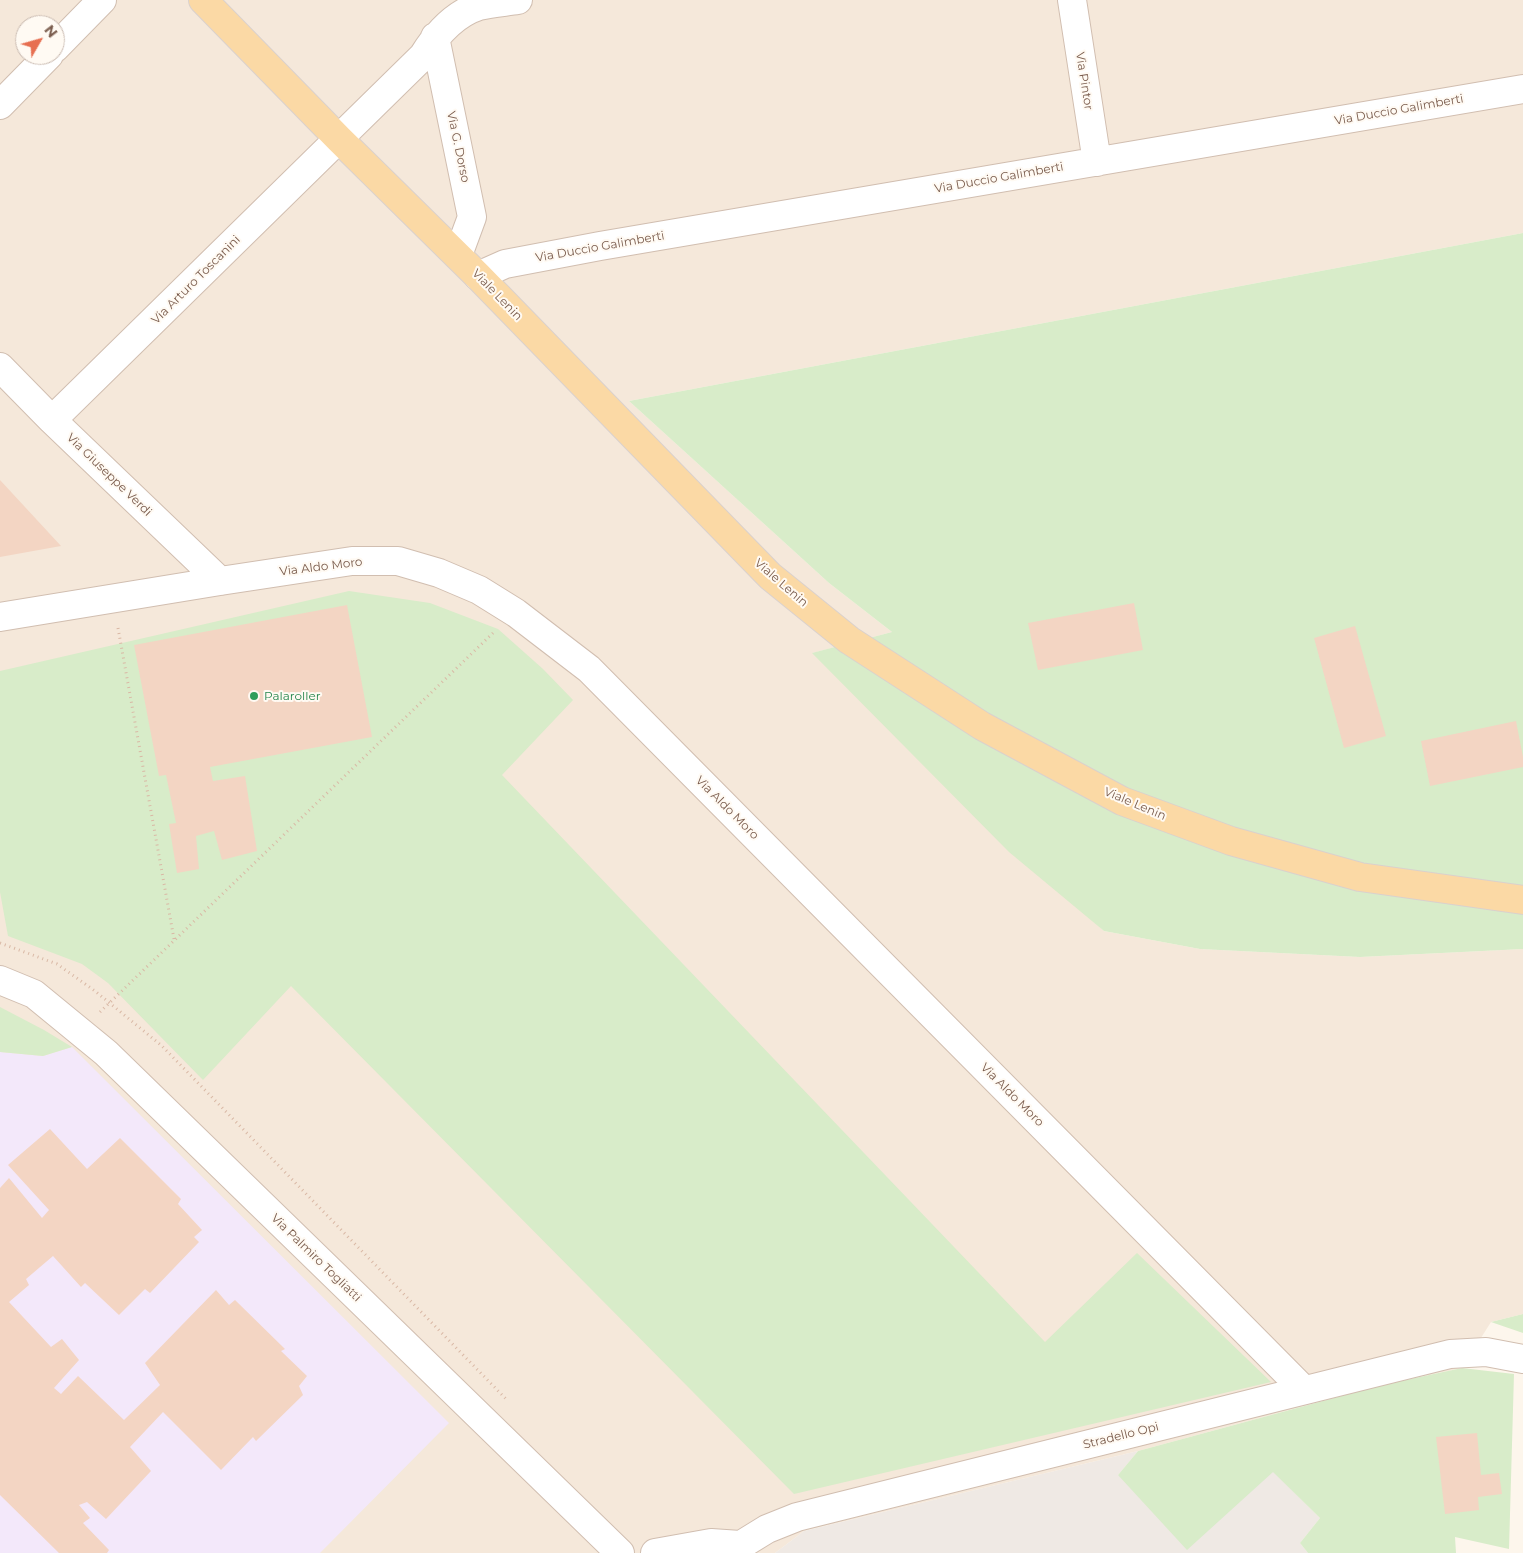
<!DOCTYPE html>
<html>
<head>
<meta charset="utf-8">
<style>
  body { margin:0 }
  #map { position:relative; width:1523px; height:1553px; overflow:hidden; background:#fdf6ec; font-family:Montserrat,sans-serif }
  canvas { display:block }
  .north { position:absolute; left:15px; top:15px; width:50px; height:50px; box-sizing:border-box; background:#fffaf3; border:1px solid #cabbb1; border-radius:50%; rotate:52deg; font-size:14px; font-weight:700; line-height:20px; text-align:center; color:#7a5c4d }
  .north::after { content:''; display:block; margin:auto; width:18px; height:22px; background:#e76f51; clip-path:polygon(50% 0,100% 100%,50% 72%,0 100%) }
</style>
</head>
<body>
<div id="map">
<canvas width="1523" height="1553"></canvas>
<div class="north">N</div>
</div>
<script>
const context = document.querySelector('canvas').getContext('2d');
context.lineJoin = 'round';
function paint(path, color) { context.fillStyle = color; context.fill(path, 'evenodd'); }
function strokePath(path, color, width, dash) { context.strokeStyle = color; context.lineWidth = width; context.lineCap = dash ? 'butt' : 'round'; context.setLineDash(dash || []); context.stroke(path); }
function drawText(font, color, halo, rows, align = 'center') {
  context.font = font + ' Montserrat,sans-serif'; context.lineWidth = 4; context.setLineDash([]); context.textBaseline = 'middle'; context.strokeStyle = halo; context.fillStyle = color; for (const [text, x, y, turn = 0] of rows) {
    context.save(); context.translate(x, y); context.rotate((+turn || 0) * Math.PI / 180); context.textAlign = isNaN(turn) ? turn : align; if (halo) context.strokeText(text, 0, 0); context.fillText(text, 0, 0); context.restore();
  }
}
const residential = new Path2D(`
  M0,0H1523V233L629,401L829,583L892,632L813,653L1104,931L1200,949L1360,957L1523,949V1314L1491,1322L1462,1368L1382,1385L1138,1451L804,1531L775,1553H0ZM25,25H55V55H25Z`);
const industrial = new Path2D(`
  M1138,1451L1118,1475L1273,1471L1320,1518L1300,1543L1308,1553H775L804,1531Z`);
const education = new Path2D(`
  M72,1047L449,1423L320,1553H0V1052L43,1056Z`);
const green = new Path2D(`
  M1523,233V949L1360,957L1200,949L1104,931L1009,852L812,653L892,632L829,583L629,401Z
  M349,591L430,603L498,629L543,669L573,700L502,775L1045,1342L1137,1253L1271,1382L794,1494L291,986L203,1080L108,983L82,964L8,936L0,892V671Z
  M0,1007L44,1030L72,1047L43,1056L0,1052Z
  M1523,1314V1333L1491,1322Z
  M1462,1368L1514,1374L1509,1549L1455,1537L1456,1553H1308L1300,1543L1320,1518L1273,1472L1187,1550L1118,1475L1138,1451L1382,1385Z`);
const building = new Path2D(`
  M0,480L61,546L0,557Z
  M1134,603L1143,650L1038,670L1028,623Z
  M347,605L372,737L210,767L213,781L245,776L257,851L222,860L214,831L196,836L199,869L177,873L169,824L176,823L166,775L159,776L134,645Z
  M1355,626L1386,736L1344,748L1314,638Z
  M1516,721L1523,757V767L1430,786L1421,741Z
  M50,1129L87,1169L120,1138L181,1199L178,1204L202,1230L194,1237L199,1242L150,1293L145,1289L119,1315L85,1283L81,1287L53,1256L26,1279L29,1285L9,1302L51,1347L62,1339L79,1360L54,1388L61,1394L78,1376L124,1420L160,1385L145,1363L216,1290L229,1305L235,1300L285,1349L281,1351L307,1376L299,1386L303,1395L256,1441L253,1437L221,1470L163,1412L130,1447L151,1471L106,1519L87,1502L79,1505L90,1518L83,1523L109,1550L107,1553H59L0,1495V1188L9,1178L42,1218L49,1210L8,1165Z
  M1477,1433L1481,1475L1499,1473L1502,1494L1478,1497L1479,1510L1445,1514L1436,1437Z`);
const path = new Path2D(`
  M118,628L174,939
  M0,943L57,964L95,991L162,1046L508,1401
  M100,1012L493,633`);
const minor = new Path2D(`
  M1072,0L1097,162
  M435,37L472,217L458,255
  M55,48L102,0
  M0,105L49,55
  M478,276L505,264L600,246L1523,89
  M0,367L52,420L220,581
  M52,420L423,56C436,35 454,14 479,6C491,3 505,2 518,0
  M0,617L220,581L352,561H398L439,573L479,590L516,613L589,669L1304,1390
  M0,980L34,994L106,1053L620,1553
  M655,1553L711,1543L740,1545
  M728,1553L767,1529L797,1517L1450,1354L1486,1352L1523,1359`);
const major = new Path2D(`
  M203,0L339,139L478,276L770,576L849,640L982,726L1122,801L1231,841L1360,877L1523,900`);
const markers = [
  [254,696,5,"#2e9e5b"]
];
const streetNames = [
  ["Via Pintor",1084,81,81],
  ["Via Duccio Galimberti",1399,110,-10],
  ["Via G. Dorso",458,147,78],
  ["Via Duccio Galimberti",999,178,-10],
  ["Via Duccio Galimberti",600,247,-10],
  ["Via Arturo Toscanini",196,280,-45],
  ["Viale Lenin",497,295,46],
  ["Via Giuseppe Verdi",109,475,44],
  ["Via Aldo Moro",321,567,-7],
  ["Viale Lenin",781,583,41],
  ["Viale Lenin",1135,804,23],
  ["Via Aldo Moro",727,808,45],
  ["Via Aldo Moro",1012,1095,45],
  ["Via Palmiro Togliatti",316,1258,44],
  ["Stradello Opi",1121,1436,-14]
];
const leisureNames = [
  ["Palaroller",264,696]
];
paint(residential, '#f5e8da');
paint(industrial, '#efe9e4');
paint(education, '#f3e8fa');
paint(green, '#d8ecc9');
paint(building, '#f3d5c3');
strokePath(minor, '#d1beb0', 30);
strokePath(major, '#dad1cd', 30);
strokePath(path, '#d9b8a5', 3, [1, 4]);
strokePath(minor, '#fff', 28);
strokePath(major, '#fbd9a5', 28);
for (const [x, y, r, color] of markers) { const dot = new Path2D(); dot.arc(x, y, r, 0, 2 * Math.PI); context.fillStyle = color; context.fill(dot); strokePath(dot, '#fffaf3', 2); }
drawText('12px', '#7a5c4d', '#fffaf3', streetNames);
drawText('12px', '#27864d', '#fffaf3', leisureNames, 'left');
</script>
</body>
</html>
